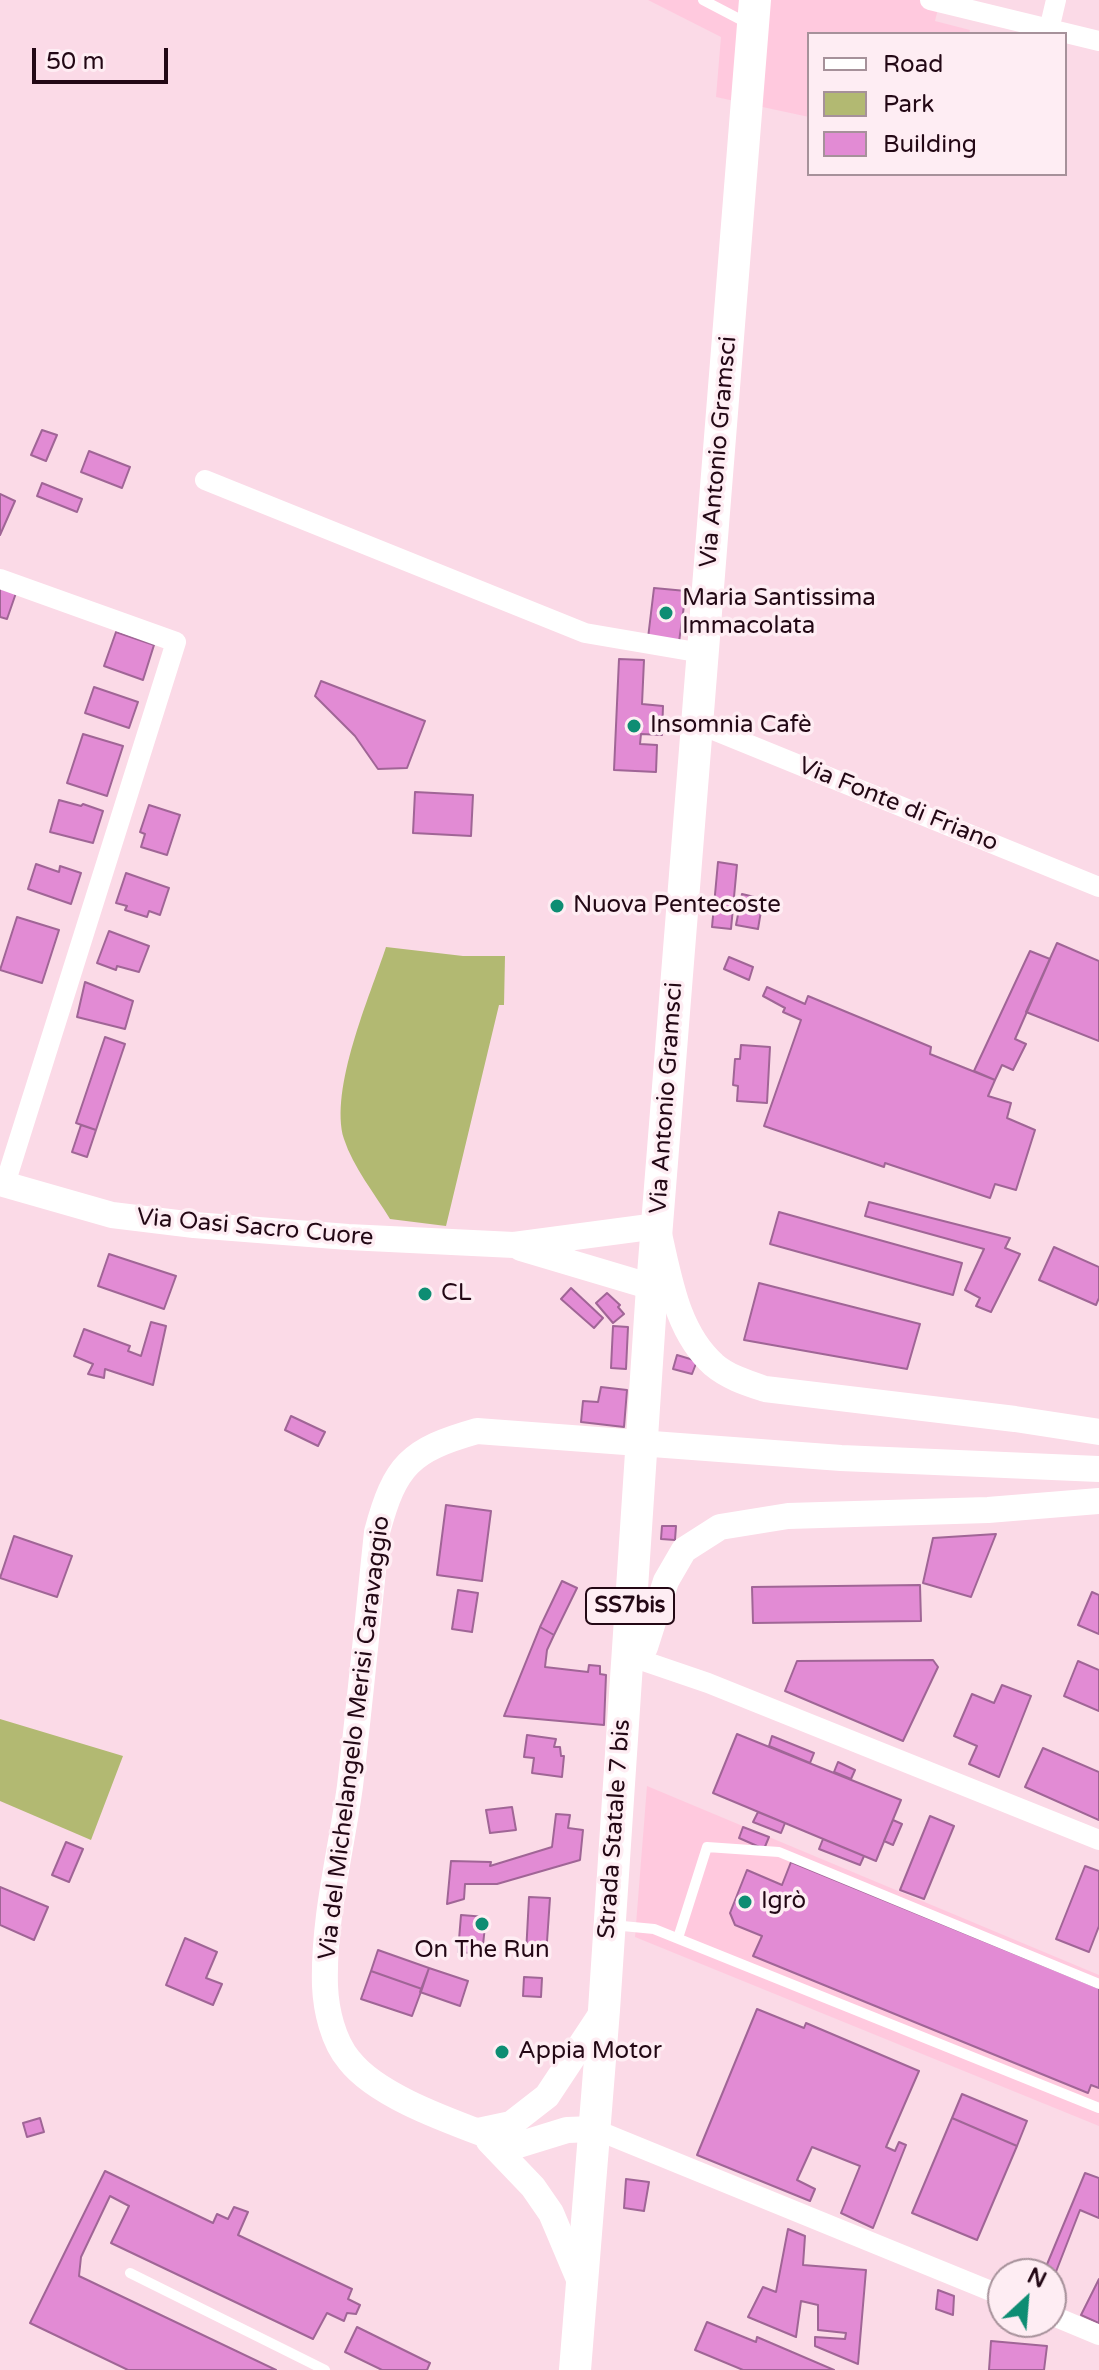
<!DOCTYPE html>
<html>
<head>
<meta charset="utf-8">
<style>
  body { margin:0 }
  #map { position:relative; width:1099px; height:2370px; overflow:hidden; background:#fbdae7; font-family:"Varela Round",sans-serif }
  canvas { display:block }
  .legend { position:absolute; left:807px; top:32px; width:260px; height:144px; box-sizing:border-box; background:#feedf3; border:2px solid #a6919a; margin:0; padding:10px 14px; list-style:none; font-size:24px; color:#230815 }
  .legend li { display:flex; align-items:center; gap:16px; height:40px }
  .legend b { width:40px; border:2px solid #a6919a }
  .north { position:absolute; left:987px; top:2258px; width:80px; height:80px; box-sizing:border-box; background:#feedf3; border:2px solid #a6919a; border-radius:50%; rotate:26deg; font-size:22px; font-weight:700; line-height:32px; text-align:center; color:#230815 }
  .north::after { content:''; display:block; margin:auto; width:28px; height:36px; background:#0e8d73; clip-path:polygon(50% 0,100% 100%,50% 72%,0 100%) }
  .scale { position:absolute; left:32px; top:48px; width:136px; height:36px; box-sizing:border-box; border:4px solid #230815; border-top:0; padding-left:10px; font-size:24px; line-height:28px; white-space:nowrap; color:#230815; -webkit-text-stroke:6px #feedf3; paint-order:stroke }
</style>
</head>
<body>
<div id="map">
<canvas width="1099" height="2370"></canvas>
<ul class="legend">
<li><b style="height:10px;background:#fff"></b>Road</li>
<li><b style="height:22px;background:#b2b972"></b>Park</li>
<li><b style="height:22px;background:#e28bd4"></b>Building</li>
</ul>
<div class="north">N</div>
<div class="scale">50 m</div>
</div>
<script>
const context = document.querySelector('canvas').getContext('2d');
context.lineJoin = 'round';
function paint(path, color) { context.fillStyle = color; context.fill(path, 'evenodd'); }
function strokePath(path, color, width, dash) { context.strokeStyle = color; context.lineWidth = width; context.lineCap = dash ? 'butt' : 'round'; context.setLineDash(dash || []); context.stroke(path); }
function drawText(font, color, halo, rows, align = 'center') {
  context.font = font + ' "Varela Round",sans-serif'; context.lineWidth = 7; context.setLineDash([]); context.textBaseline = 'middle'; context.strokeStyle = halo; context.fillStyle = color; for (const [text, x, y, turn = 0] of rows) {
    context.save(); context.translate(x, y); context.rotate((+turn || 0) * Math.PI / 180); context.textAlign = isNaN(turn) ? turn : align; if (halo) context.strokeText(text, 0, 0); context.fillText(text, 0, 0); context.restore();
  }
}
const built = new Path2D(`
  M648,0H940L935,21L970,30L969,34H809V117L716,97L721,37Z
  M647,1786L1099,1975V2126L635,1937Z`);
const green = new Path2D(`
  M386,947L463,956H505L504,1005H499L446,1226L390,1219C375,1194 353,1167 344,1139C329,1089 370,996 386,947Z
  M0,1719L123,1756L91,1840L0,1801Z`);
const building = new Path2D(`
  M42,430L57,435L46,461L31,455Z
  M89,451L130,467L122,488L81,472Z
  M42,483L82,499L77,512L37,496Z
  M0,494L15,501L0,535Z
  M0,588L16,593L7,619L0,617Z
  M654,588L686,591L679,642L648,638Z
  M116,632L154,645L143,680L104,666Z
  M619,659L644,660L642,704L663,706L662,735L641,734L640,744L657,745L656,772L614,770Z
  M321,681L425,721L407,768L378,769L355,736L315,696Z
  M94,687L138,702L129,728L85,713Z
  M83,734L123,746L107,796L67,783Z
  M415,792L473,795L471,836L413,833Z
  M59,800L81,806L83,804L103,811L93,843L50,832Z
  M149,805L180,815L167,855L141,847L145,834L140,832Z
  M718,862L737,865L731,929L712,927Z
  M36,864L59,872L60,866L81,873L71,904L28,889Z
  M126,873L169,888L160,915L149,911L147,917L125,910L127,906L116,903Z
  M742,894L763,899L758,929L736,925Z
  M17,917L59,930L42,983L0,970Z
  M109,931L149,946L139,972L117,966L116,970L97,963Z
  M1057,943L1099,961V1041L1026,1012Z
  M1030,951L1050,959L1015,1039L1026,1044L1013,1070L1002,1065L995,1080L974,1071Z
  M729,957L753,967L749,980L724,969Z
  M85,982L133,1001L125,1029L77,1017Z
  M767,987L805,1004L808,996L931,1047L930,1054L995,1080L988,1096L1011,1103L1007,1118L1035,1130L1016,1190L995,1184L990,1198L885,1163L884,1167L764,1126L801,1020L783,1012L785,1008L763,996Z
  M105,1037L125,1044L96,1130L76,1123Z
  M741,1045L770,1047L767,1103L737,1101L738,1086L733,1085L735,1059H740Z
  M81,1125L96,1130L87,1157L72,1152Z
  M869,1202L1010,1238L1005,1248L1020,1254L991,1312L976,1306L980,1298L965,1290L984,1249L865,1216Z
  M779,1212L962,1263L953,1295L770,1244Z
  M1054,1247L1099,1267V1298L1096,1305L1039,1280Z
  M109,1254L176,1276L164,1309L98,1286Z
  M759,1283L920,1324L907,1369L744,1340Z
  M571,1288L603,1318L594,1328L561,1299Z
  M607,1293L620,1305L618,1307L624,1314L613,1323L596,1303Z
  M151,1322L166,1326L153,1385L105,1369L104,1378L88,1374L93,1364L74,1356L84,1329L130,1346L128,1351L141,1356Z
  M613,1326L628,1327L626,1369L611,1368Z
  M677,1355L697,1361L692,1374L673,1369Z
  M601,1387L627,1390L624,1427L581,1422L583,1401L598,1402Z
  M291,1416L325,1432L318,1446L285,1430Z
  M446,1505L491,1511L482,1581L437,1575Z
  M662,1526H676L675,1540L661,1539Z
  M996,1534L971,1597L923,1583L933,1538Z
  M14,1536L72,1556L57,1597L0,1578Z
  M562,1581L577,1588L554,1635L540,1627Z
  M920,1585L921,1621L753,1623L752,1587Z
  M458,1590L478,1593L472,1632L452,1629Z
  M1092,1592L1099,1595V1634L1078,1625Z
  M540,1627L554,1635L547,1650L545,1667L588,1672L589,1665L600,1666V1674L606,1675L604,1725L504,1716Z
  M933,1660L938,1667L903,1741L785,1691L797,1661Z
  M1078,1661L1099,1670V1711L1064,1696Z
  M1002,1685L1031,1696L999,1777L969,1764L977,1746L954,1736L972,1694L994,1703Z
  M737,1734L901,1800L876,1861L713,1793Z
  M527,1735L556,1739L554,1747H560L561,1756H564L562,1777L532,1773L534,1758L524,1757Z
  M772,1736L814,1753L810,1763L769,1746Z
  M1043,1748L1099,1772V1820L1025,1787Z
  M838,1762L855,1770L851,1779L834,1772Z
  M512,1807L516,1830L490,1833L486,1810Z
  M758,1812L785,1823L781,1833L753,1822Z
  M556,1814L570,1815L568,1828L583,1830L580,1860L497,1884H465L464,1899L447,1904L451,1861L491,1862L490,1866L552,1847Z
  M930,1816L954,1826L924,1899L900,1890Z
  M893,1820L902,1824L893,1845L884,1841Z
  M743,1827L769,1837L764,1849L739,1838Z
  M823,1839L864,1856L860,1865L819,1849Z
  M66,1842L83,1849L69,1882L52,1875Z
  M791,1862L1099,1988V2088L1091,2085L1088,2093L753,1956L762,1936L735,1925L730,1913L747,1870L782,1885Z
  M1085,1866L1099,1871V1926L1089,1952L1056,1939Z
  M0,1887L48,1907L34,1940L0,1925Z
  M529,1897L550,1898L546,1956L526,1954Z
  M461,1915L486,1917L482,1954L458,1952Z
  M185,1938L217,1952L206,1978L222,1984L213,2005L166,1985Z
  M378,1950L429,1968L422,1989L371,1971Z
  M429,1968L468,1981L460,2006L420,1992Z
  M371,1971L422,1989L412,2016L361,1999Z
  M524,1977L542,1978L541,1997L523,1996Z
  M757,2009L804,2028L806,2023L919,2071L886,2147L895,2151L899,2142L906,2145L873,2228L841,2213L860,2166L812,2147L797,2180L815,2189L810,2201L697,2155Z
  M962,2094L1027,2121L1017,2146L952,2118Z
  M40,2118L44,2132L27,2137L23,2123Z
  M952,2118L1017,2146L977,2240L912,2213Z
  M105,2171L213,2223L217,2214L228,2219L234,2207L248,2212L238,2235L352,2289L348,2299L360,2305L356,2314L347,2313L344,2321L327,2313L313,2339L111,2243L129,2206L110,2196L81,2257L79,2276L276,2370H128L30,2323Z
  M1085,2173L1099,2178V2218L1080,2210L1052,2282L1051,2274H1043Z
  M626,2179L649,2182L644,2211L624,2208Z
  M788,2229L805,2236L803,2265L866,2270L858,2364L815,2346V2337L845,2339L846,2333L818,2330V2305L801,2301L796,2337L748,2317L763,2287L776,2292Z
  M1099,2279V2323L1081,2315Z
  M938,2290L954,2296L953,2315L936,2309Z
  M707,2322L756,2342L757,2337L834,2370H743L695,2350Z
  M357,2327L430,2363L427,2370H382L345,2352Z
  M991,2341L1047,2346L1044,2370H989Z`);
const service = new Path2D(`
  M703,0L747,23
  M612,1925L654,1929L1099,2108
  M678,1938L707,1847L779,1852L1099,1984
  M130,2273L325,2370`);
const minor = new Path2D(`
  M930,0L1099,41
  M1048,34L1056,0
  M205,480L585,633L702,653
  M0,579L176,642L5,1184
  M696,723L1099,887
  M626,1655L708,1683L1099,1840
  M594,2129L1003,2296
  M1051,2315L1099,2335`);
const tertiary = new Path2D(`
  M0,1183L112,1215L194,1225L348,1237L514,1245L657,1226C669,1274 675,1330 714,1365C728,1377 747,1383 765,1389L1015,1419L1099,1432
  M521,1248L652,1287
  M626,1655L645,1647L666,1581L684,1550L720,1527L788,1516L988,1510L1099,1501
  M594,2129L567,2130L515,2146C466,2126 381,2101 349,2060C333,2041 326,2010 325,1986C323,1919 341,1852 350,1786C360,1702 368,1617 377,1532C395,1465 410,1450 477,1431L841,1458L1099,1469
  M478,2131L511,2124L547,2096L604,2010
  M489,2141L533,2187L551,2213L581,2284`);
const primary = new Path2D(`
  M575,2370L604,2010L652,1287L755,0`);
const markers = [
  [666,613,8,"#0e8d73"],
  [634,726,8,"#0e8d73"],
  [557,906,8,"#0e8d73"],
  [425,1294,8,"#0e8d73"],
  [745,1902,8,"#0e8d73"],
  [482,1924,8,"#0e8d73"],
  [502,2052,8,"#0e8d73"]
];
const shields = [
  [630,1606,88]
];
const shieldNames = [
  ["SS7bis",630,1606]
];
const streetNames = [
  ["Via Antonio Gramsci",719,452,-85],
  ["Via Fonte di Friano",898,805,22],
  ["Via Antonio Gramsci",667,1098,-86],
  ["Via Oasi Sacro Cuore",255,1228,5],
  ["Via del Michelangelo Merisi Caravaggio",355,1738,-83],
  ["Strada Statale 7 bis",615,1829,-86]
];
const poiNames = [
  ["Maria Santissima",682,599],
  ["Immacolata",682,627],
  ["Insomnia Cafè",650,726],
  ["Nuova Pentecoste",573,906],
  ["CL",441,1294],
  ["Igrò",761,1902],
  ["On The Run",482,1951,"center"],
  ["Appia Motor",518,2052]
];
paint(built, '#ffc9de');
paint(green, '#b2b972');
paint(building, '#e28bd4');
strokePath(building, '#a06596', 2);
strokePath(service, '#fff', 10);
strokePath(minor, '#fff', 20);
strokePath(tertiary, '#fff', 26);
strokePath(primary, '#fff', 32);
for (const [x, y, r, color] of markers) { const dot = new Path2D(); dot.arc(x, y, r, 0, 2 * Math.PI); context.fillStyle = color; context.fill(dot); strokePath(dot, '#feedf3', 3); }
for (const [x, y, w] of shields) { const box = new Path2D(); box.roundRect(x - w / 2, y - 18, w, 36, 6); context.fillStyle = '#feedf3'; context.fill(box); strokePath(box, '#230815', 2); }
drawText('bold 22px', '#230815', null, shieldNames);
drawText('24px', '#230815', '#feedf3', streetNames);
drawText('24px', '#230815', '#feedf3', poiNames, 'left');
</script>
</body>
</html>
